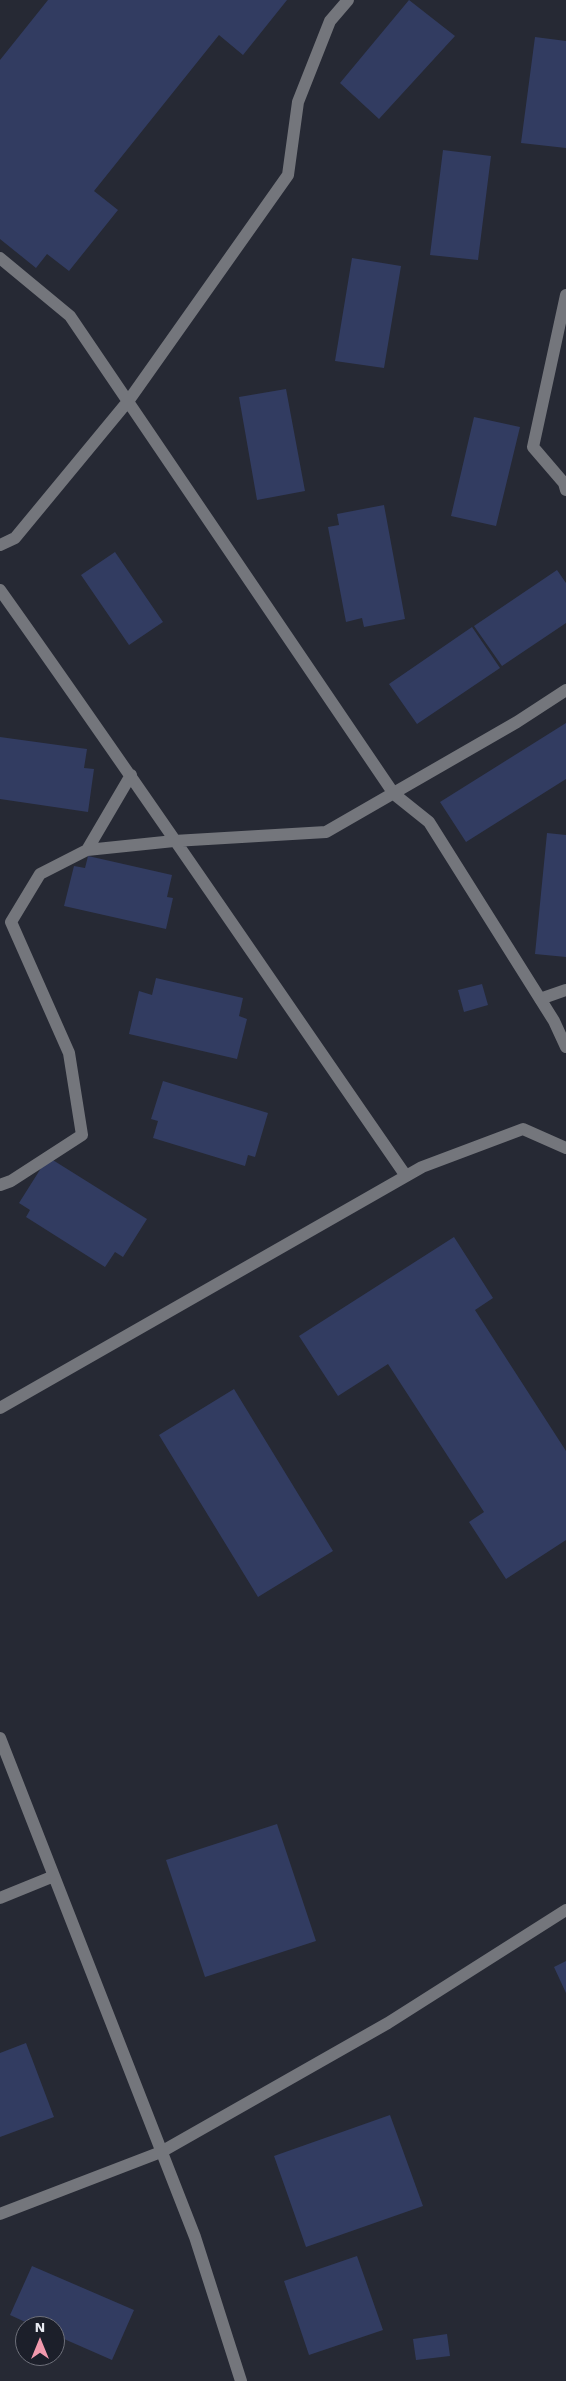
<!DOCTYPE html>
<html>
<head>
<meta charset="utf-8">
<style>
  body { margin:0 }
  #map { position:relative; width:566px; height:2381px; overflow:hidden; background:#262934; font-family:"Work Sans",sans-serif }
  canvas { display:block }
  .north { position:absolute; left:15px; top:2316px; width:50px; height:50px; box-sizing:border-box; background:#1c1f2a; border:1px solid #6e707a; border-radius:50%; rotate:0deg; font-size:14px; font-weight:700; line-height:20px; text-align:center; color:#e8eaf1 }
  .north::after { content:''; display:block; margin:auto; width:18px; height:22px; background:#f29aae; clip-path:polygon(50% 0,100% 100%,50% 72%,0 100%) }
</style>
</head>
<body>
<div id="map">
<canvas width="566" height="2381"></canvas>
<div class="north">N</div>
</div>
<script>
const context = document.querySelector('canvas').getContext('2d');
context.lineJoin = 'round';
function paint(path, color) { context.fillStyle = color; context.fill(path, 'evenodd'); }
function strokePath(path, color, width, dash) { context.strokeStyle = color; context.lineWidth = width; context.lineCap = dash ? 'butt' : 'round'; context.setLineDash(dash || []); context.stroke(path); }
const building = new Path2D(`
  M48,0H287L243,55L219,35L94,191L118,210L69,271L47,254L36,268L0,239V60Z
  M409,0L455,36L379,119L340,83Z
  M535,37L566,41V148L521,143Z
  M443,150L491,156L478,260L430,255Z
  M352,258L401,266L384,368L335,361Z
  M286,389L305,491L257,500L239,397Z
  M474,417L520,427L496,526L451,516Z
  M384,505L405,619L364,627L362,618L346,622L328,527L339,525L337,514Z
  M115,552L163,622L129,645L81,575Z
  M557,570L566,583V623L502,666L474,626Z
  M472,627L500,668L417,724L389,684Z
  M566,723V779L466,842L440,802Z
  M0,737L87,749L84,768L94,769L88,812L0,799Z
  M547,833L566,835V957L535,954Z
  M88,856L172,875L167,897L173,898L166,929L64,906L74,866L85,868Z
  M156,978L243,998L239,1016L247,1019L237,1059L129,1034L139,991L152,995Z
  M482,984L488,1005L464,1012L458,990Z
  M163,1081L268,1113L255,1157L248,1155L245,1166L153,1138L158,1121L151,1119Z
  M48,1157L147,1219L123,1257L115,1252L105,1267L26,1217L30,1210L19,1203Z
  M454,1237L493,1298L475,1310L566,1451V1540L506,1579L469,1522L484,1512L388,1364L338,1396L299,1336Z
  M234,1389L333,1551L258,1597L159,1435Z
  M277,1824L316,1941L205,1977L166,1860Z
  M566,1961V1993L554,1967Z
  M26,2043L54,2117L0,2137V2053Z
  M390,2115L423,2206L306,2247L274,2156Z
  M357,2256L383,2330L309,2355L284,2281Z
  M32,2266L134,2310L112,2360L55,2335V2326H34L10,2315Z
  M447,2334L450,2356L416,2360L413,2339Z`);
const minor = new Path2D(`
  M0,258L70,316L394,794L429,822L554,1021L566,1047
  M566,295L533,447L564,483L566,490
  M0,545L15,538L129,400L288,175L298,102L330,21L348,0
  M0,590C138,784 271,981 406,1176
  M87,850L131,775
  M540,999L566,990
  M0,1185L11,1181L82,1135L69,1053L11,922L40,874L87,850L174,841L326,832L517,722L566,690
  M0,1408L422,1167L523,1129L566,1148
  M0,1738L195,2237L241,2381
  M0,1898L54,1876
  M0,2214L161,2152L388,2023L566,1910`);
paint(building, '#323c61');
strokePath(minor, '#74767c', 12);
</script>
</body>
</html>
